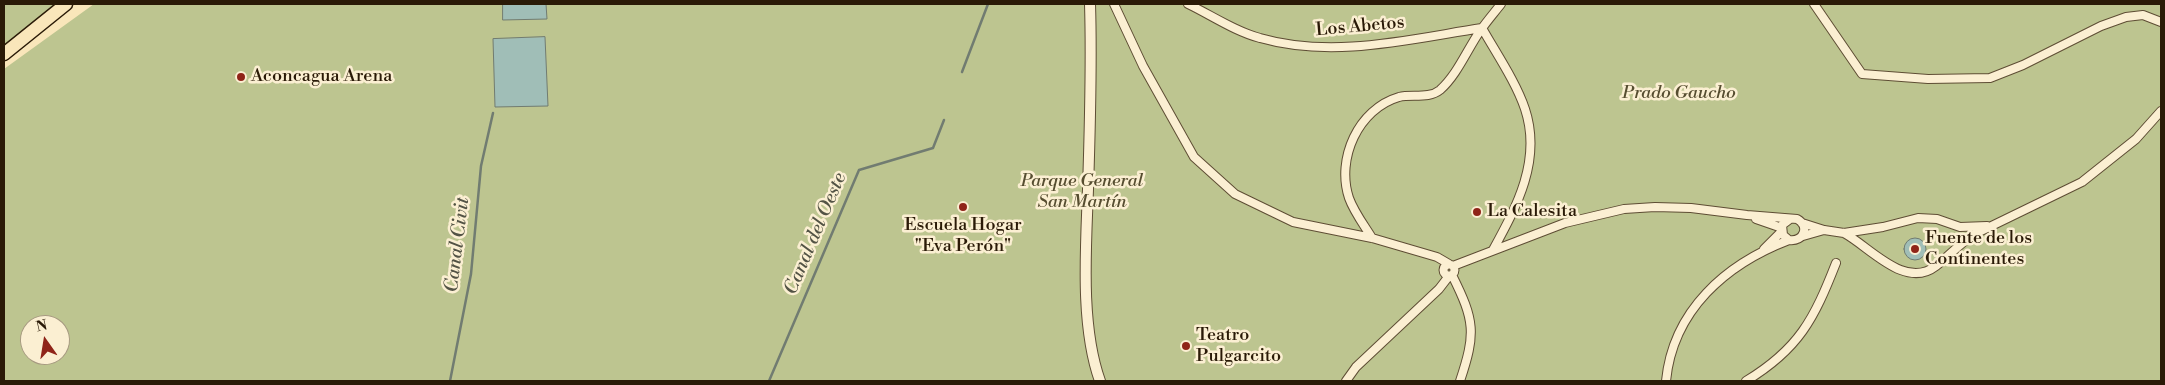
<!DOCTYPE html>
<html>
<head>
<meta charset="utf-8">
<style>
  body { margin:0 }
  #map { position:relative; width:2165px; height:385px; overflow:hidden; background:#f9e6ba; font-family:"Libre Bodoni",serif }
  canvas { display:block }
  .frame { position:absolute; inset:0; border:5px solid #2a1a07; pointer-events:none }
  .north { position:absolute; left:20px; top:315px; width:50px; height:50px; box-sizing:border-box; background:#fbefd2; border:1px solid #a79a81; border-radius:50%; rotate:347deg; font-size:14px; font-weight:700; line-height:20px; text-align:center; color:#2a1a07 }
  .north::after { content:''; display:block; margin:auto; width:18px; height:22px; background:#8f2418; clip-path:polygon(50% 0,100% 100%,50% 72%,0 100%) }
</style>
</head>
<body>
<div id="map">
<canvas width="2165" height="385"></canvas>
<div class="frame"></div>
<div class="north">N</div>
</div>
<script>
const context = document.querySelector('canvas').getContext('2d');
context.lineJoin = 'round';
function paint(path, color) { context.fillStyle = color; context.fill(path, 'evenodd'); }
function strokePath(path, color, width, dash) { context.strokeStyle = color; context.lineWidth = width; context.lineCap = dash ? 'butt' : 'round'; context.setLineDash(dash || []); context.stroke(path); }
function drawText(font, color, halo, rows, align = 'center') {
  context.font = font + ' "Libre Bodoni",serif'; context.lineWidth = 5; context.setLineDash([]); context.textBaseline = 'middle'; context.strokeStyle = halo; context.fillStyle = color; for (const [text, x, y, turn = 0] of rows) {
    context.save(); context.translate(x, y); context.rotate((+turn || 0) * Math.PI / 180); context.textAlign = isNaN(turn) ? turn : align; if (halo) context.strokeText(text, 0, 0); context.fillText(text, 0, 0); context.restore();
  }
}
const green = new Path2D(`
  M4,4H66L4,54Z
  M94,4H2161V381H4V69ZM30,325H60V355H30Z`);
const water = new Path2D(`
  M503,4H546L547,19L503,20Z
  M545,37L548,106L495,107L493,39Z
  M1904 249a11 11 0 1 1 22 0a11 11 0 1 1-22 0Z`);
const stream = new Path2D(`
  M962,72L988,4
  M450,381L471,274L481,166L493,113
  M769,381L859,170L933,148L944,120`);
const minor = new Path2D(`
  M1114,4L1143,66L1194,157L1235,194L1293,222L1372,238L1437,257L1449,264
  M1188,4C1211,15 1236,32 1260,38C1333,59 1410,39 1482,28
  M1814,4L1862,74L1928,79L1990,78L2023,65L2101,26L2126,17L2143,15L2161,22
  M1482,28C1496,53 1516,82 1525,109C1542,160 1517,206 1493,250
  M1756,219L1782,228
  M1802,223L1824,230L1844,233L1883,227L1918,218L1937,219L1960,227L1987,226
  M1844,233C1870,247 1905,290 1936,266C1950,255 1960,243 1975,234L2082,182L2136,139L2161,111
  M1803,236L1824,230
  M1372,238C1364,225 1354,212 1349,198C1336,159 1358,109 1399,97C1412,94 1429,99 1440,90C1457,75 1467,50 1480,31C1487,21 1494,13 1501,4
  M1764,249L1782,231
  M1443.5 270a5.5 5.5 0 1 1 11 0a5.5 5.5 0 1 1-11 0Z
  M1453,266L1565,223L1624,209L1655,207L1691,208L1747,215L1797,219C1810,226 1804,242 1789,240L1783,235L1782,225L1790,219
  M1452,275C1475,321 1476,333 1460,381
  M1346,381L1356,367L1439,289L1449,276
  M1666,381C1673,310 1726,264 1789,240
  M1746,381C1799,349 1814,319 1836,263`);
const tertiary = new Path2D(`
  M1090,4C1092,66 1090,127 1088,189C1086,248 1080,325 1100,381`);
const primary = new Path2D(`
  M4,54L66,4`);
const markers = [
  [241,77,5,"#8f2418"],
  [963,207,5,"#8f2418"],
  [1477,212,5,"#8f2418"],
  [1915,249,5,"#8f2418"],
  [1186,346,5,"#8f2418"]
];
const streetNames = [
  ["Los Abetos",1360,27,-5]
];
const poiNames = [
  ["Aconcagua Arena",251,77],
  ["La Calesita",1487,212],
  ["Escuela Hogar",963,226,"center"],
  ["\"Eva Perón\"",963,247,"center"],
  ["Fuente de los",1925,239],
  ["Continentes",1925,260],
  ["Teatro",1196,336],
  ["Pulgarcito",1196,357]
];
const parkNames = [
  ["Prado Gaucho",1679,94],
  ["Parque General",1082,182],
  ["San Martín",1082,203]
];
const waterNames = [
  ["Canal del Oeste",816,234,-67],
  ["Canal Civit",458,245,-83]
];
paint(green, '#bdc590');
paint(water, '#a0beb7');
strokePath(water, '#717c71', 1);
strokePath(stream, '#717c71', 2.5);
strokePath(minor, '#5e4d34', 10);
strokePath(tertiary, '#5e4d34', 12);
strokePath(primary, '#2a1a07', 15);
strokePath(minor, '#fbefd2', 8);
strokePath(tertiary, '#fbefd2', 10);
strokePath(primary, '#f9e6ba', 12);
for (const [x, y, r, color] of markers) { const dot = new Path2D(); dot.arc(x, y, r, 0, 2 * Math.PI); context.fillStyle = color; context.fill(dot); strokePath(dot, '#fbefd2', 2); }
drawText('18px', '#2a1a07', '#fbefd2', streetNames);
drawText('18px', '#2a1a07', '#fbefd2', poiNames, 'left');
drawText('italic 18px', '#564d30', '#fbefd2', parkNames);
drawText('italic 19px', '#535345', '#fbefd2', waterNames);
</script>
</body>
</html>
